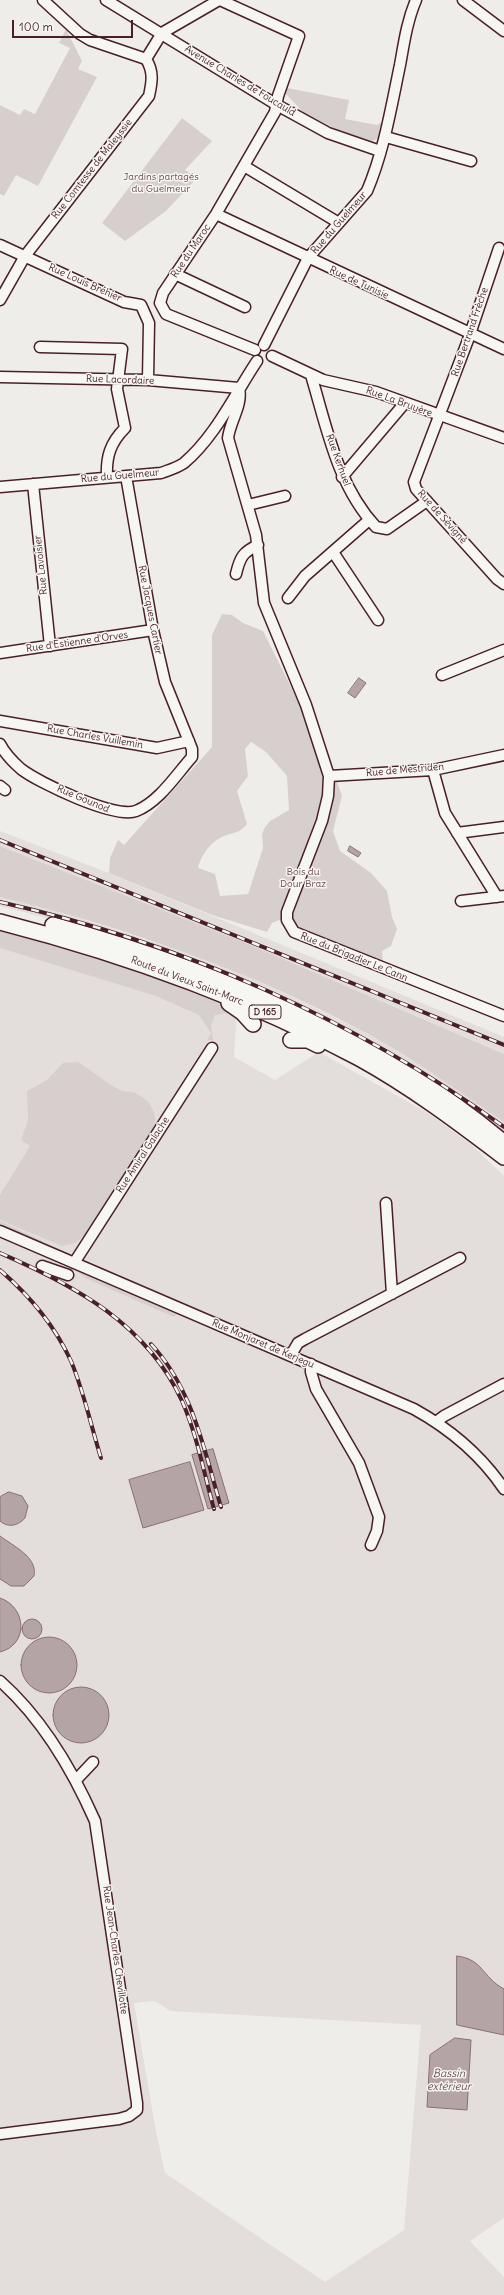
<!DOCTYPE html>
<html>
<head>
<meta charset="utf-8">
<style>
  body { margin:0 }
  #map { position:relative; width:504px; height:2295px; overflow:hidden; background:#efedea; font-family:Delius,sans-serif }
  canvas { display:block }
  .scale { position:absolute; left:12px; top:20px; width:121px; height:18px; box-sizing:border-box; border:2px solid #4a1f2b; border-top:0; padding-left:5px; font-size:12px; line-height:14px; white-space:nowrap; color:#4a1f2b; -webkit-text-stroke:3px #f6f6f2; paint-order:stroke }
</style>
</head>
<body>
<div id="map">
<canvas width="504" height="2295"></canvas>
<div class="scale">100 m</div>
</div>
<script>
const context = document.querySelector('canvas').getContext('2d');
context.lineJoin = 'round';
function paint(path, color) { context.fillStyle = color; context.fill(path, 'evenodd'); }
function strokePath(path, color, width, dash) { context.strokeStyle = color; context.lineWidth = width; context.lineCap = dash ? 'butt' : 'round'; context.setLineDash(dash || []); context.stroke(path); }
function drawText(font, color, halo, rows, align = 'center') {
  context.font = font + ' Delius,sans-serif'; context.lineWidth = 3; context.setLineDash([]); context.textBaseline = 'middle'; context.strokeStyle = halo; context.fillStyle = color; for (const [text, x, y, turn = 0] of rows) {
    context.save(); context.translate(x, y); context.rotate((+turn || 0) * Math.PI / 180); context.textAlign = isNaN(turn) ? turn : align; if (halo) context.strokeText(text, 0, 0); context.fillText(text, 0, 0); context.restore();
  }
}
const built = new Path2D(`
  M0,831L109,873L504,1037V1054L246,943L0,846Z
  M0,897L43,907L178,949L233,970L301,1001L370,1035L428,1069L504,1122V1136L85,928L0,906Z
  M0,928L237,1012L234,1057L275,1080L319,1052L428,1113L472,1145L504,1176V2218L470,2241L504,2277V2295H0ZM155,2001L170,2011L421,2025L404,2230L325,2282L165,2173L155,2126L134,2003Z`);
const green = new Path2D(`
  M66,29L82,61L78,69L97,77L38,186L16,175L4,196L0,194V105L20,115L24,109L35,114L70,48L59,43Z
  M287,88L349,100L345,119L377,125L382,122L378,138L373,141L367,140L334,128L303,112L285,93Z
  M182,118L212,141L185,170L197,178L166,211L125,241L102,223Z
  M222,614L232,615L243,623L263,631L295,695L318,726L342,796L333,831L340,851L371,873L387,891L392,917L397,929L391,946L382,951L383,963L299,932L282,919L272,923L267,932L212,915L109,873L110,858L118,840L124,845L212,747V635ZM251,742L266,752L287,776L289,810L270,821L265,827L262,834L263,848L248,894L220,896L215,874L198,868C201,856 209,844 220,838C231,832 238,835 247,824L237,791L248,776L245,749Z
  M0,846L246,943L504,1054V1122C460,1092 417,1061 370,1035C253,972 129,928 0,897Z
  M0,929C69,945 139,967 203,997C211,1000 224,1004 230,1010L228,1013L215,1015L211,1025L213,1040H207L211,1033L199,1015L156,996L0,948Z
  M78,1062C92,1071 105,1082 120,1090C124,1092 128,1091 132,1092C148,1097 159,1112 154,1128L87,1233L75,1243L62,1246L0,1220V1195L30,1146L21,1140L28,1120L27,1091L47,1080L63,1063Z
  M0,1221L43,1241L40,1243L0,1225Z
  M80,1271L176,1312V1315L174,1317L85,1278L78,1272Z`);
const water = new Path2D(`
  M359,678L366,683L355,698L348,693Z
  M350,846L361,853L358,857L348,851Z
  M213,1449L229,1503L208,1509L192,1455Z
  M190,1462L204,1510L143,1528L129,1480Z
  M9,1492L22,1496L28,1506L25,1518C18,1526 8,1528 0,1521V1497Z
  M0,1536C13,1546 38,1557 34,1576L24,1586H11L0,1579Z
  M0,1598C27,1607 29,1645 0,1652Z
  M22 1629a10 10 0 1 1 20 0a10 10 0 1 1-20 0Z
  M21 1665a28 28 0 1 1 56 0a28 28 0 1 1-56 0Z
  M53 1715a28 28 0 1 1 56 0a28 28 0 1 1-56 0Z
  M457,1956C483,1959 482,1977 504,1989V2035L457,2025Z
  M455,2038L471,2040L467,2110L427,2107L430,2055Z`);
const minor = new Path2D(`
  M43,0L80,34L90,40L146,59
  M106,0L277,105L328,133L380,151
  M220,0L299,36L278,96L275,112L216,214L163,293L160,303L166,314L255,350
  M463,0L504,31
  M386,137L471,161
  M244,166L339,223
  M216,214L504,349
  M0,245L124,302L141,305L149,323L148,380
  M499,248L468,340L414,482L416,489L497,579L504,584
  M175,274L245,307
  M0,300L25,256L149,96C152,82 154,72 146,59L162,33L219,0
  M264,345L308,258L367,191C384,151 391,108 400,65C404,43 407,21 416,0
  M40,347L122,349L117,389L125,428C110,443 106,457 107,477
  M272,356L323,380L376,392L504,438
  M311,375C327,428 337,485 376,527L387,529L427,501
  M0,377L148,380L239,388C243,405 230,421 228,438L256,535L264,603L306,705L329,776L328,796L322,821L287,912V920L294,932L504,1016
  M342,477L404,404
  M33,484L50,646
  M0,487L161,473C169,470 177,468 184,463C215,437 235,394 257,361
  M248,505L285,496
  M333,552L378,620
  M236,574C240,557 243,552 258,545
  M288,598L305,576L369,520
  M0,653L153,630
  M442,675L504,650
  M0,721L157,748L189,741
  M0,744C5,754 12,761 21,769C39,783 115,819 136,811C159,802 176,775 192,757V749L165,682L153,630L126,476
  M433,770L445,813L497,897
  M329,776L433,770L504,755
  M0,786L5,790
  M457,833L504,827
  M461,901L504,896
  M386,1203L392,1294
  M0,1231L414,1409C450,1429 481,1455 504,1489
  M74,1263L212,1048
  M42,1266L68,1275
  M291,1355L298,1343L305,1339L460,1258
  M311,1364V1372L316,1389L359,1463L379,1517L377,1531L371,1545
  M436,1422L444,1416L504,1384
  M0,1681C43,1719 72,1769 95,1821L137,2103V2110L129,2116L119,2119L0,2134
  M76,1780L93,1762`);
const highway = new Path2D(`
  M0,922C124,954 245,997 359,1058C410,1086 458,1122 504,1157
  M53,925C210,969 378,1037 504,1143
  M229,1003L242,1012L253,1024
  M291,1040H308L318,1045`);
const rail = new Path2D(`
  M0,840L504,1045
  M0,902C181,943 353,1018 504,1127
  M0,1253C74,1285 147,1324 182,1401C197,1435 204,1473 214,1509
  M0,1270C29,1295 55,1326 71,1361C84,1392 91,1426 101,1458
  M151,1344C193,1389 204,1450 221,1507`);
const shields = [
  [265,1012,32]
];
const shieldNames = [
  ["D 165",265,1012]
];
const streetNames = [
  ["Avenue Charles de Foucauld",240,81,31],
  ["Rue Comtesse de Maleyssie",92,169,-52],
  ["Rue du Guelmeur",339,223,-49],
  ["Rue du Maroc",191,251,-56],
  ["Rue Louis Bréhier",85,283,24],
  ["Rue de Tunisie",359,283,25],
  ["Rue Bertrand Frèche",470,332,-71],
  ["Rue Lacordaire",120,380,2],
  ["Rue La Bruyère",399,402,20],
  ["Rue Kerhuel",338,460,70],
  ["Rue du Guelmeur",120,476,-5],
  ["Rue de Sévigné",442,517,48],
  ["Rue Lavoisier",41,565,-96],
  ["Rue Jacques Cartier",150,610,79],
  ["Rue d'Estienne d'Orves",77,642,-8],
  ["Rue Charles Vuillemin",95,737,10],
  ["Rue de Mestriden",405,770,-5],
  ["Rue Gounod",83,799,23],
  ["Rue du Brigadier Le Cann",354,957,22],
  ["Route du Vieux Saint-Marc",187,981,21],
  ["Rue Amiral Galache",143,1155,-57],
  ["Rue Monjaret de Kerjegu",263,1344,23],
  ["Rue Jean-Charles Chevillotte",115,1950,82]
];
const parkNames = [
  ["Jardins partagés",161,177],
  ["du Guelmeur",161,189],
  ["Bois du",303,872],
  ["Dour Braz",303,884]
];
const waterNames = [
  ["Bassin",449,2074],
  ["extérieur",449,2087]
];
paint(built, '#e3dedc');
paint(green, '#d7cfce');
paint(water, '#b4a4a5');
strokePath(water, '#8a6f74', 1);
strokePath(minor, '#4a1f2b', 13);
strokePath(highway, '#4a1f2b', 18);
strokePath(minor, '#f6f6f2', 10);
strokePath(highway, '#f6f6f2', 15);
strokePath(rail, '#4a1f2b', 4);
strokePath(rail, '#f6f6f2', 2.5, [8]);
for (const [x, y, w] of shields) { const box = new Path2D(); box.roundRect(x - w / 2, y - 7, w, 14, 3); context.fillStyle = '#f6f6f2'; context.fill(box); strokePath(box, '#4a1f2b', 1); }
drawText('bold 9px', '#4a1f2b', null, shieldNames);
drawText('10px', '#4a1f2b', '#f6f6f2', streetNames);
drawText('10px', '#6d4b54', '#f6f6f2', parkNames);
drawText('italic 11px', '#6f4e56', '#f6f6f2', waterNames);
</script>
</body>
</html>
